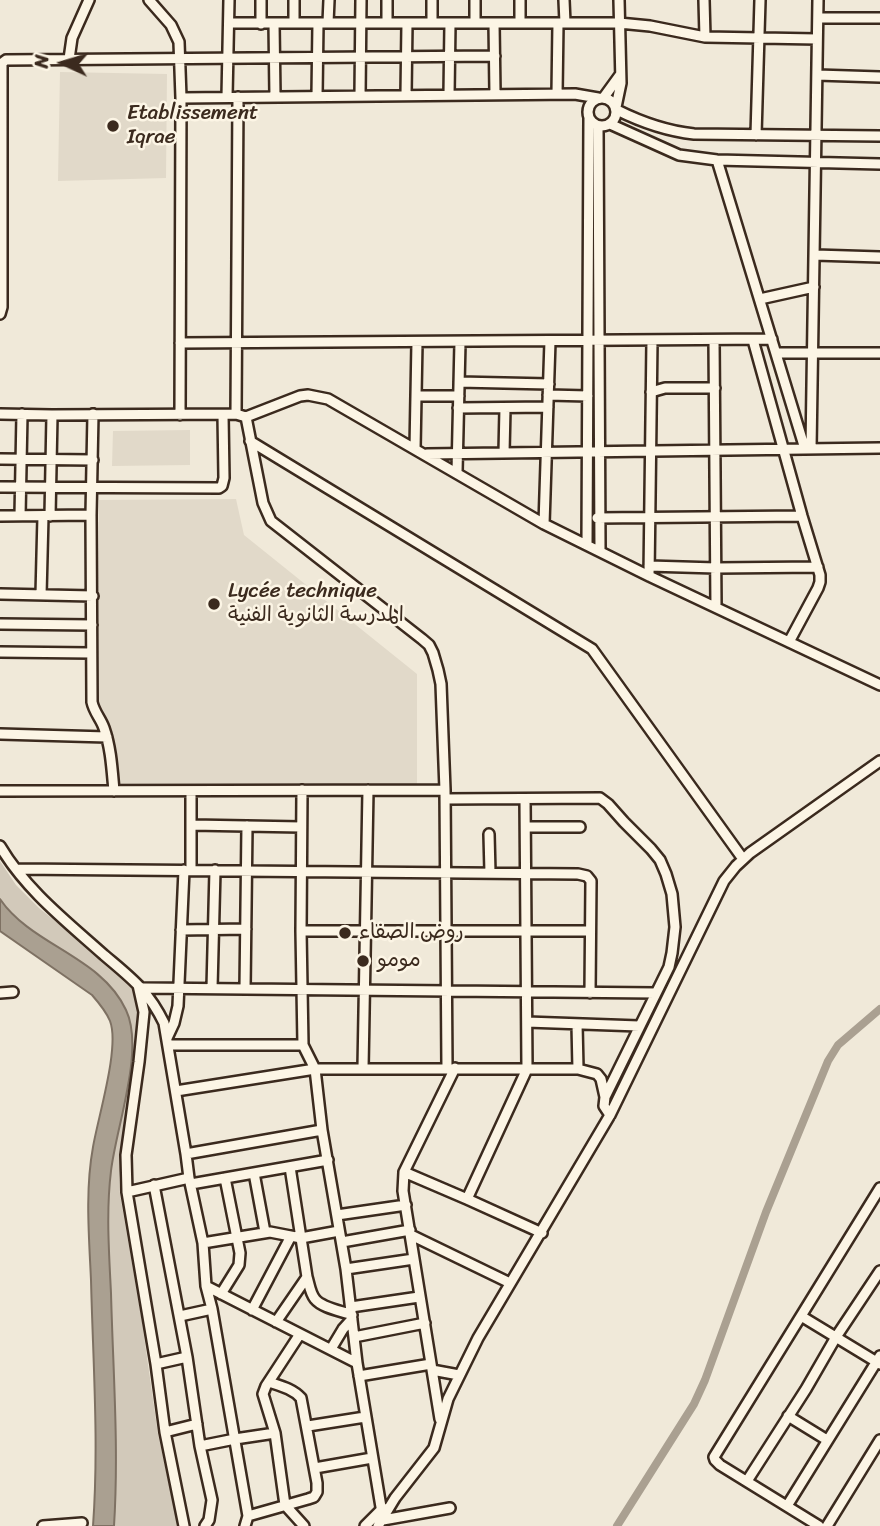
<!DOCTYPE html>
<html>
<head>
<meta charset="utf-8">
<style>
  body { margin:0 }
  #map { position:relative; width:880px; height:1526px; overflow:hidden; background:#f0e9d9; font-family:Sriracha,sans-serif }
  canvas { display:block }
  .north { position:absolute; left:28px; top:28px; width:70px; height:70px; -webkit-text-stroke:5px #fcf5e5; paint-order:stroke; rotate:274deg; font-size:19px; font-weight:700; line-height:28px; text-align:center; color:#3b2a1e }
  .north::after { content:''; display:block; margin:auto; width:24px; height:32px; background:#3b2a1e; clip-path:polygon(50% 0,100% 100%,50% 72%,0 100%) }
</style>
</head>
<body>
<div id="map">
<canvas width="880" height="1526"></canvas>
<div class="north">N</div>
</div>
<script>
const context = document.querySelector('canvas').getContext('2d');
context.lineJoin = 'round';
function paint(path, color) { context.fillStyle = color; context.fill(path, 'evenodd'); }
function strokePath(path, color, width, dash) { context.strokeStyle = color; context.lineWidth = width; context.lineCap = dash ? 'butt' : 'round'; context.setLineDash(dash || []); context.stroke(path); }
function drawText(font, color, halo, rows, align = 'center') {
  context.font = font + ' Sriracha,"Playpen Sans Arabic",sans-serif'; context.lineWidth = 5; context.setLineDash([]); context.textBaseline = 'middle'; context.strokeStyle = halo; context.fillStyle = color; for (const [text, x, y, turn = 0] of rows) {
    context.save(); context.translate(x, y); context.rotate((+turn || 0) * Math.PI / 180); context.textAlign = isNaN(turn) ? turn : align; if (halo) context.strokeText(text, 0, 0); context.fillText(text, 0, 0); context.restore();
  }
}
const built = new Path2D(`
  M60,72L167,74L166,178L58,181Z
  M190,430V465L112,466L113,431Z
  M236,499L244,535L417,674V795L121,790L107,721L96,716L99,500Z`);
const green = new Path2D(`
  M0,861L16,885L39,908L129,980L134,990L138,1000V1010L135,1047L119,1178L120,1194L142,1322L158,1434L178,1526H114L116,1452L107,1200L113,1149L126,1096L105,981L91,969L20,922L5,907L0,899Z`);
const water = new Path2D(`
  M0,899C32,946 101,956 126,1010C145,1050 116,1127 111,1171C106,1212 109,1252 111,1293C113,1370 119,1448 114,1526H93C99,1444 93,1362 91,1280C89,1236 85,1191 93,1147C98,1117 120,1047 110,1021C106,1011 99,1003 92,995L0,931Z`);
const canal = new Path2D(`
  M617,1526L694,1404L705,1380L766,1212L828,1061L838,1045L880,1009`);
const minor = new Path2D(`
  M149,0L171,25L179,42L181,98L180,415
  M261,0V24
  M432,0V23
  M475,0V23
  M564,0L565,23
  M704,0L705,37L817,39
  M818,18H880
  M229,23H619L650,26L705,37
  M274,23L275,97
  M294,23V0
  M328,23L329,0
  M387,23V0
  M494,23L495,94
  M520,23V0
  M69,59L72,38L89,0
  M817,75L880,77
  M557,94L558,23
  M406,95L407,23
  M449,95L450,23
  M317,96L318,23
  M360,96L361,0
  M227,97L229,0
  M604,97L620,75
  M588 112a14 14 0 1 1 28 0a14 14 0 1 1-28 0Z
  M181,98L575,94L598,98
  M616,107L621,83L619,0
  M617,110C641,122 666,131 694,134L880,136
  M610,124L679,155L717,160L880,164
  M598,126L600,550
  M756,135L760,0
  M717,160L805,449
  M815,255L880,257
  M760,299L814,287
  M0,314L2,307V63L6,60L495,56
  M714,340L716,607
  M753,340L802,516L820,575V582L818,588L789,642
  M180,343L772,339
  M776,353H880
  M459,382L549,384
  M651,392L665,388H715
  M548,395L588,396
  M416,396H459
  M458,408L548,407
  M0,414L52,415L236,414L246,417L300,396L308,395L328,399L544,524L649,576L880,685
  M93,414L91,515L92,702C94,712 101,719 104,728C111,748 112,769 114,791
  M236,414L238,97
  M246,417L263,503L271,521L422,639L429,645L433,653L438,670L441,684L445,790L447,1068
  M250,441L592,649L743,859
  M415,449L417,342
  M811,449L818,0
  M504,453L505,408
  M427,454L880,448
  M0,459L93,460
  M457,472L460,342
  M0,487L219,488L222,486L224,478L223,415
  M0,516L91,515
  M20,516L22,414
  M50,516L52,415
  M597,518L802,516
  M544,524L550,341
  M587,544L589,118
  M649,566L716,568L818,567
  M649,576L652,340
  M0,594L93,596
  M41,595L43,516
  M0,624L92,625
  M0,652L91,653
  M0,734L107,737
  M302,790L301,931L303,1045L315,1069L322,1130L346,1269L357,1363L383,1519
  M0,791L445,790
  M445,799L600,798L608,804L624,822L651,849L660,860L666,874L672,894L675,927L672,953L669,967L605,1097
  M192,825L301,827
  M526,827H580
  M489,834L490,873
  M0,846C26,890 66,921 104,955C131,978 148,990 164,1023L186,1154L189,1178L203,1243L206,1286L212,1309L248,1516L245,1526
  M16,869L578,874L587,876L591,881L590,993
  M191,870V791
  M181,930L246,929
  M301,931H590
  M138,985L144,1012L139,1062L126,1155L127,1192L156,1364L165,1432L184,1526
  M143,988L656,993
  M212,988L215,870
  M245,989L247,826
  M0,993L13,992
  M527,1022L639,1026
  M577,1024L578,1069
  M167,1038L174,1023L178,1006L184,870
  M168,1045H303
  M363,1068L368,790
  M176,1091L315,1069H578L597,1074L601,1079L605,1097L604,1106L610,1115
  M186,1154L322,1130
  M290,1167L307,1277C309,1283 310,1293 315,1299C322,1308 342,1311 352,1315
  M404,1172L467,1199L542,1233
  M254,1173L265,1232
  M191,1184L328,1160
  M154,1185L187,1357L200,1446L212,1500L209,1520L205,1526
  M127,1192L189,1178
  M467,1199L527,1069L525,799
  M337,1215L406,1205
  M411,1235L510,1283
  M342,1242L410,1230
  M203,1243L270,1232L301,1238L339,1231
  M346,1269L414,1259
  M206,1286L357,1363
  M221,1294L239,1265L240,1253L225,1178
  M351,1307L419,1297
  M252,1310L291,1236
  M180,1316L212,1309
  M801,1316L880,1364
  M276,1322L307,1277
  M300,1334L266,1386L263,1394L275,1433L285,1505L304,1526
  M354,1337L425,1323
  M331,1349L343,1329L352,1319
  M156,1364L187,1357
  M432,1370L459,1375
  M359,1376L431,1364
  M788,1416L827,1440
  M440,1419L403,1191L404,1172L455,1068
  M308,1426L365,1417
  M165,1432L197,1424
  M200,1446L235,1439L275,1433
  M315,1468L372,1458
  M747,1481L806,1389L836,1337L880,1271
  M787,1506L880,1356
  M248,1516L308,1499L314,1497L317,1492V1483L301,1398C293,1389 281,1386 269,1382
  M383,1520L450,1508
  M43,1526L82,1523
  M365,1526L383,1508
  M378,1526L395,1498L434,1448L448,1399L478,1338L610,1115L724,881L736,866L750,853L880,761
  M819,1526L720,1465L715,1460L714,1457L880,1188
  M827,1526L880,1440`);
const markers = [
  [113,126,7,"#3b2a1e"],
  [214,604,7,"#3b2a1e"],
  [345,933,7,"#3b2a1e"],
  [363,961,7,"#3b2a1e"]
];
const poiNames = [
  ["Etablissement",127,114],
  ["Iqrae",127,138],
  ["Lycée technique",228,592],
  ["المدرسة الثانوية الفنية",228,616],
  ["روض الصفاء",359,933],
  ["مومو",377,961]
];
paint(built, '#e1d9c9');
paint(green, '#d2c9ba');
paint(water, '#aaa091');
strokePath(water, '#7e7163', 2);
strokePath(canal, '#aaa091', 8);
strokePath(minor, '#3b2a1e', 14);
strokePath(minor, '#fcf5e5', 9);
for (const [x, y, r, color] of markers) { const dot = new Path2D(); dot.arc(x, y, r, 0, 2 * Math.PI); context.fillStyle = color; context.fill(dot); strokePath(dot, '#fcf5e5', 2.5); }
drawText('21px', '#3b2a1e', '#fcf5e5', poiNames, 'left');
</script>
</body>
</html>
